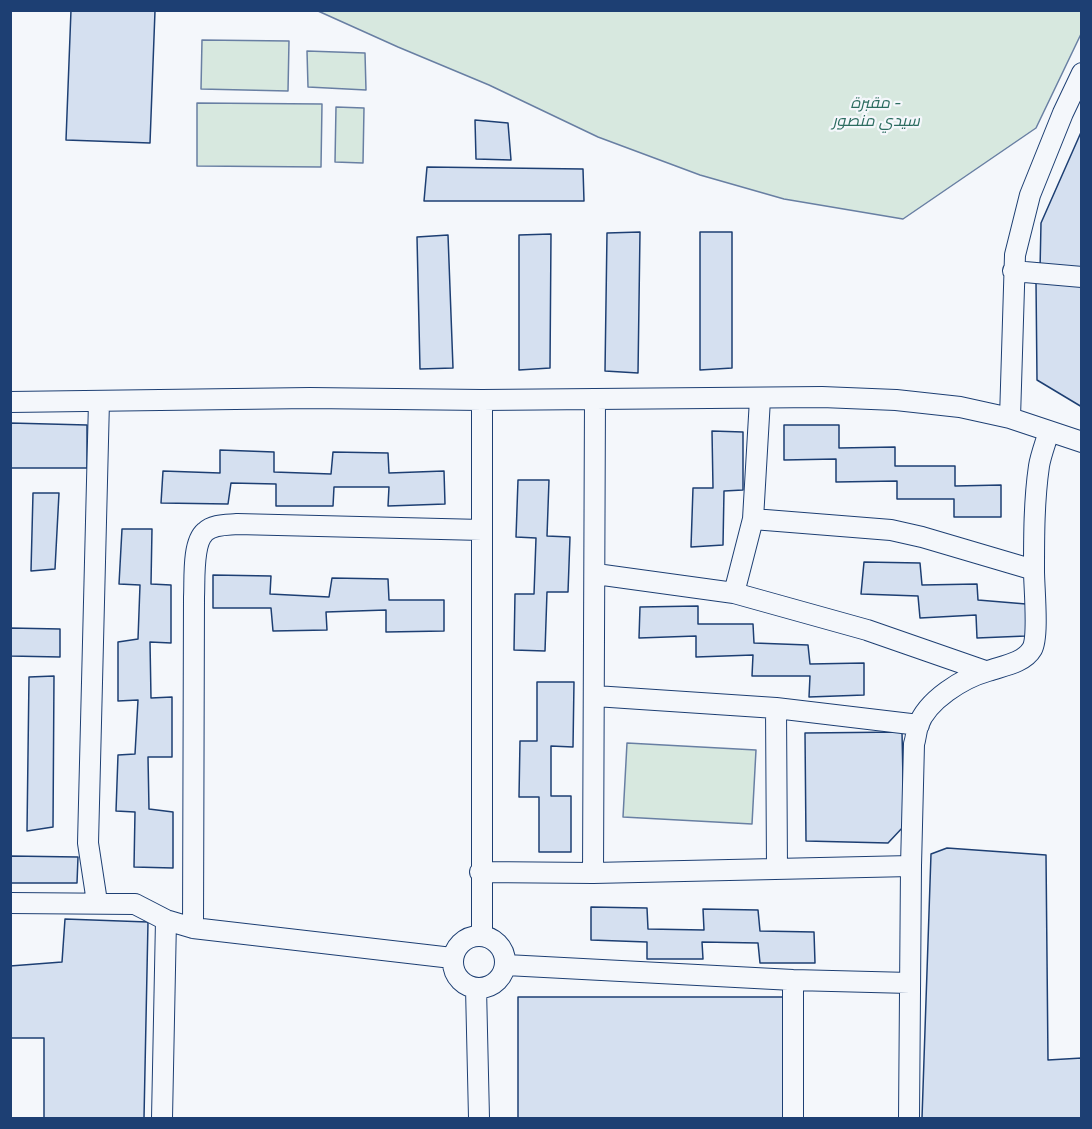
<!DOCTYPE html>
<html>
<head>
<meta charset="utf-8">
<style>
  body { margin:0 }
  #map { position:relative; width:1092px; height:1129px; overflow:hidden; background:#f4f7fb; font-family:"Libre Baskerville",serif }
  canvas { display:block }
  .frame { position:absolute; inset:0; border:12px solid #1d3f73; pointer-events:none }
</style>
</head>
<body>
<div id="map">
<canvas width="1092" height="1129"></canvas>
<div class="frame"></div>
</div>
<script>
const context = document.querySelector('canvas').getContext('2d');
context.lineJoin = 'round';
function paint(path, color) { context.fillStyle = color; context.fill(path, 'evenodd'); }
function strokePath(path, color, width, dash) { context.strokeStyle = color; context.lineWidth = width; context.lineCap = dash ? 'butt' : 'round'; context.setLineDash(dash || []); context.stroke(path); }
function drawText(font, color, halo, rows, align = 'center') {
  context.font = font + ' "Libre Baskerville",Cairo,serif'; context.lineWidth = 4.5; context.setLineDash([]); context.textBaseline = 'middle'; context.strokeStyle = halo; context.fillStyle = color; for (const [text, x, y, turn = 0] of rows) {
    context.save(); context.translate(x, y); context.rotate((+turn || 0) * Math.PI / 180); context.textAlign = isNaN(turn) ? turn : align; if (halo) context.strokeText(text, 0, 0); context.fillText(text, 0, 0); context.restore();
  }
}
const green = new Path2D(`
  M1081,10V34L1036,128L903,219L784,199L700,175L598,137L489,85L398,47L318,11Z
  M202,40L289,41L288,91L201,89Z
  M307,51L365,53L366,90L308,87Z
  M197,103L322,104L321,167L197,166Z
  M336,107L364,108L363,163L335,162Z
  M627,743L756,750L752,824L623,817Z`);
const building = new Path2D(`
  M71,10L155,11L150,143L66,140Z
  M475,120L508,123L511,160L476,159Z
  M1082,130V272L1040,270L1041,223Z
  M427,167L583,169L584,201H424Z
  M640,232L638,373L605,371L607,233Z
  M700,232H732V368L700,370Z
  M551,234L550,368L519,370V235Z
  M448,235L453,368L420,369L417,237Z
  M1036,282L1082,285V407L1037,380Z
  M10,423L87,425V468H10Z
  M784,425H839V448L895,447V466H955V486L1001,485V517H954V499H897V481L836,482V459L784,460Z
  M712,431L743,432V490L724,491L723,545L691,547L693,488H713Z
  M220,450L274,452V472L331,474L333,452L388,453L389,473L444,471L445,504L388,506L389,487H334L333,506H276V484L231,483L228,504L161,503L163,471L220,473Z
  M518,480H549L547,536L570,537L568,592H547L545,651L514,650L515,594H534L536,538L516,537Z
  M33,493H59L55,569L31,571Z
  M122,529H152L151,584L171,585V643L150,642L151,698L172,697V757H148L149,809L173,812V868L134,867L135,812L116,811L118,755L135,754L138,700L118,701V642L138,639L140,585L119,584Z
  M864,562L920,563L922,585L977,584L978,600L1026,604V636L977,638L976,615L920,618L918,596L861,594Z
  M213,575L271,576L270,594L329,597L332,578L388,579L389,600H444V631L386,632V610L326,612L327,630L273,631L271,608H213Z
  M698,606V624H753L754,643L808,645L810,664L864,663V695L809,697L810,676H752L753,655L696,657V636L639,638L640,607Z
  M10,628L60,629V657L10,656Z
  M54,676L53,827L27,831L29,677Z
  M537,682H574L573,747L551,746V796H571V852H539V797H519L520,741H537Z
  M902,732L904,826L888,843L806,841L805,733Z
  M947,848L1046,855L1048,1060L1082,1058V1118H922L931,854Z
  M10,856L78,857L77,883H10Z
  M591,907L647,908L648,929L704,930L703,909L758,910L760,931L814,932L815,963H760L758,943L702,942L703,959H647V942L591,940Z
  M65,919L148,922L144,1118H44V1038H10V966L62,962Z
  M518,997H784L786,1118H518Z`);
const minor = new Path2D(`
  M1013,271L1082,277
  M760,399L753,519L734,593L867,630L985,671
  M10,402L310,398L482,400L822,397L896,400L960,407L1010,418L1082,442
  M1010,418L1015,255L1030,195L1063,113L1082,73
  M753,519L891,530L922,537L1034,570
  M596,574L734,593
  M595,696L776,708L919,725
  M776,708L777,868
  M480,872L593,873L911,866
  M593,873L595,399
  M97,902L88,843L99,401
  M10,903L135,904L166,920L193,928L452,958
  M193,928L194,597C195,580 192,543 205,532C213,524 227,525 237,524L482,530
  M482,935V400
  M453 962a26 26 0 1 1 52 0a26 26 0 1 1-52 0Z
  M506,965L793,980L910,983
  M476,988L479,1118
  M162,1118L166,920
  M793,1118V980
  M909,1118L911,866L914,744C916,738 916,732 918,726C927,700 963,678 988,671C1002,666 1024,663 1032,649C1039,637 1034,587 1034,571C1034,537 1034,500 1039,466C1041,454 1046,442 1049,431`);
const parkNames = [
  ["مقبرة -",876,103],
  ["سيدي منصور",876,121]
];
paint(green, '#d7e8df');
strokePath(green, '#687fa3', 1.5);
paint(building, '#d5e0f0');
strokePath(building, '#1d3f73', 1.5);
strokePath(minor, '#1d3f73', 22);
strokePath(minor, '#f4f7fb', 20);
drawText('italic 16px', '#2c6c60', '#f4f7fb', parkNames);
</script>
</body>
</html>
